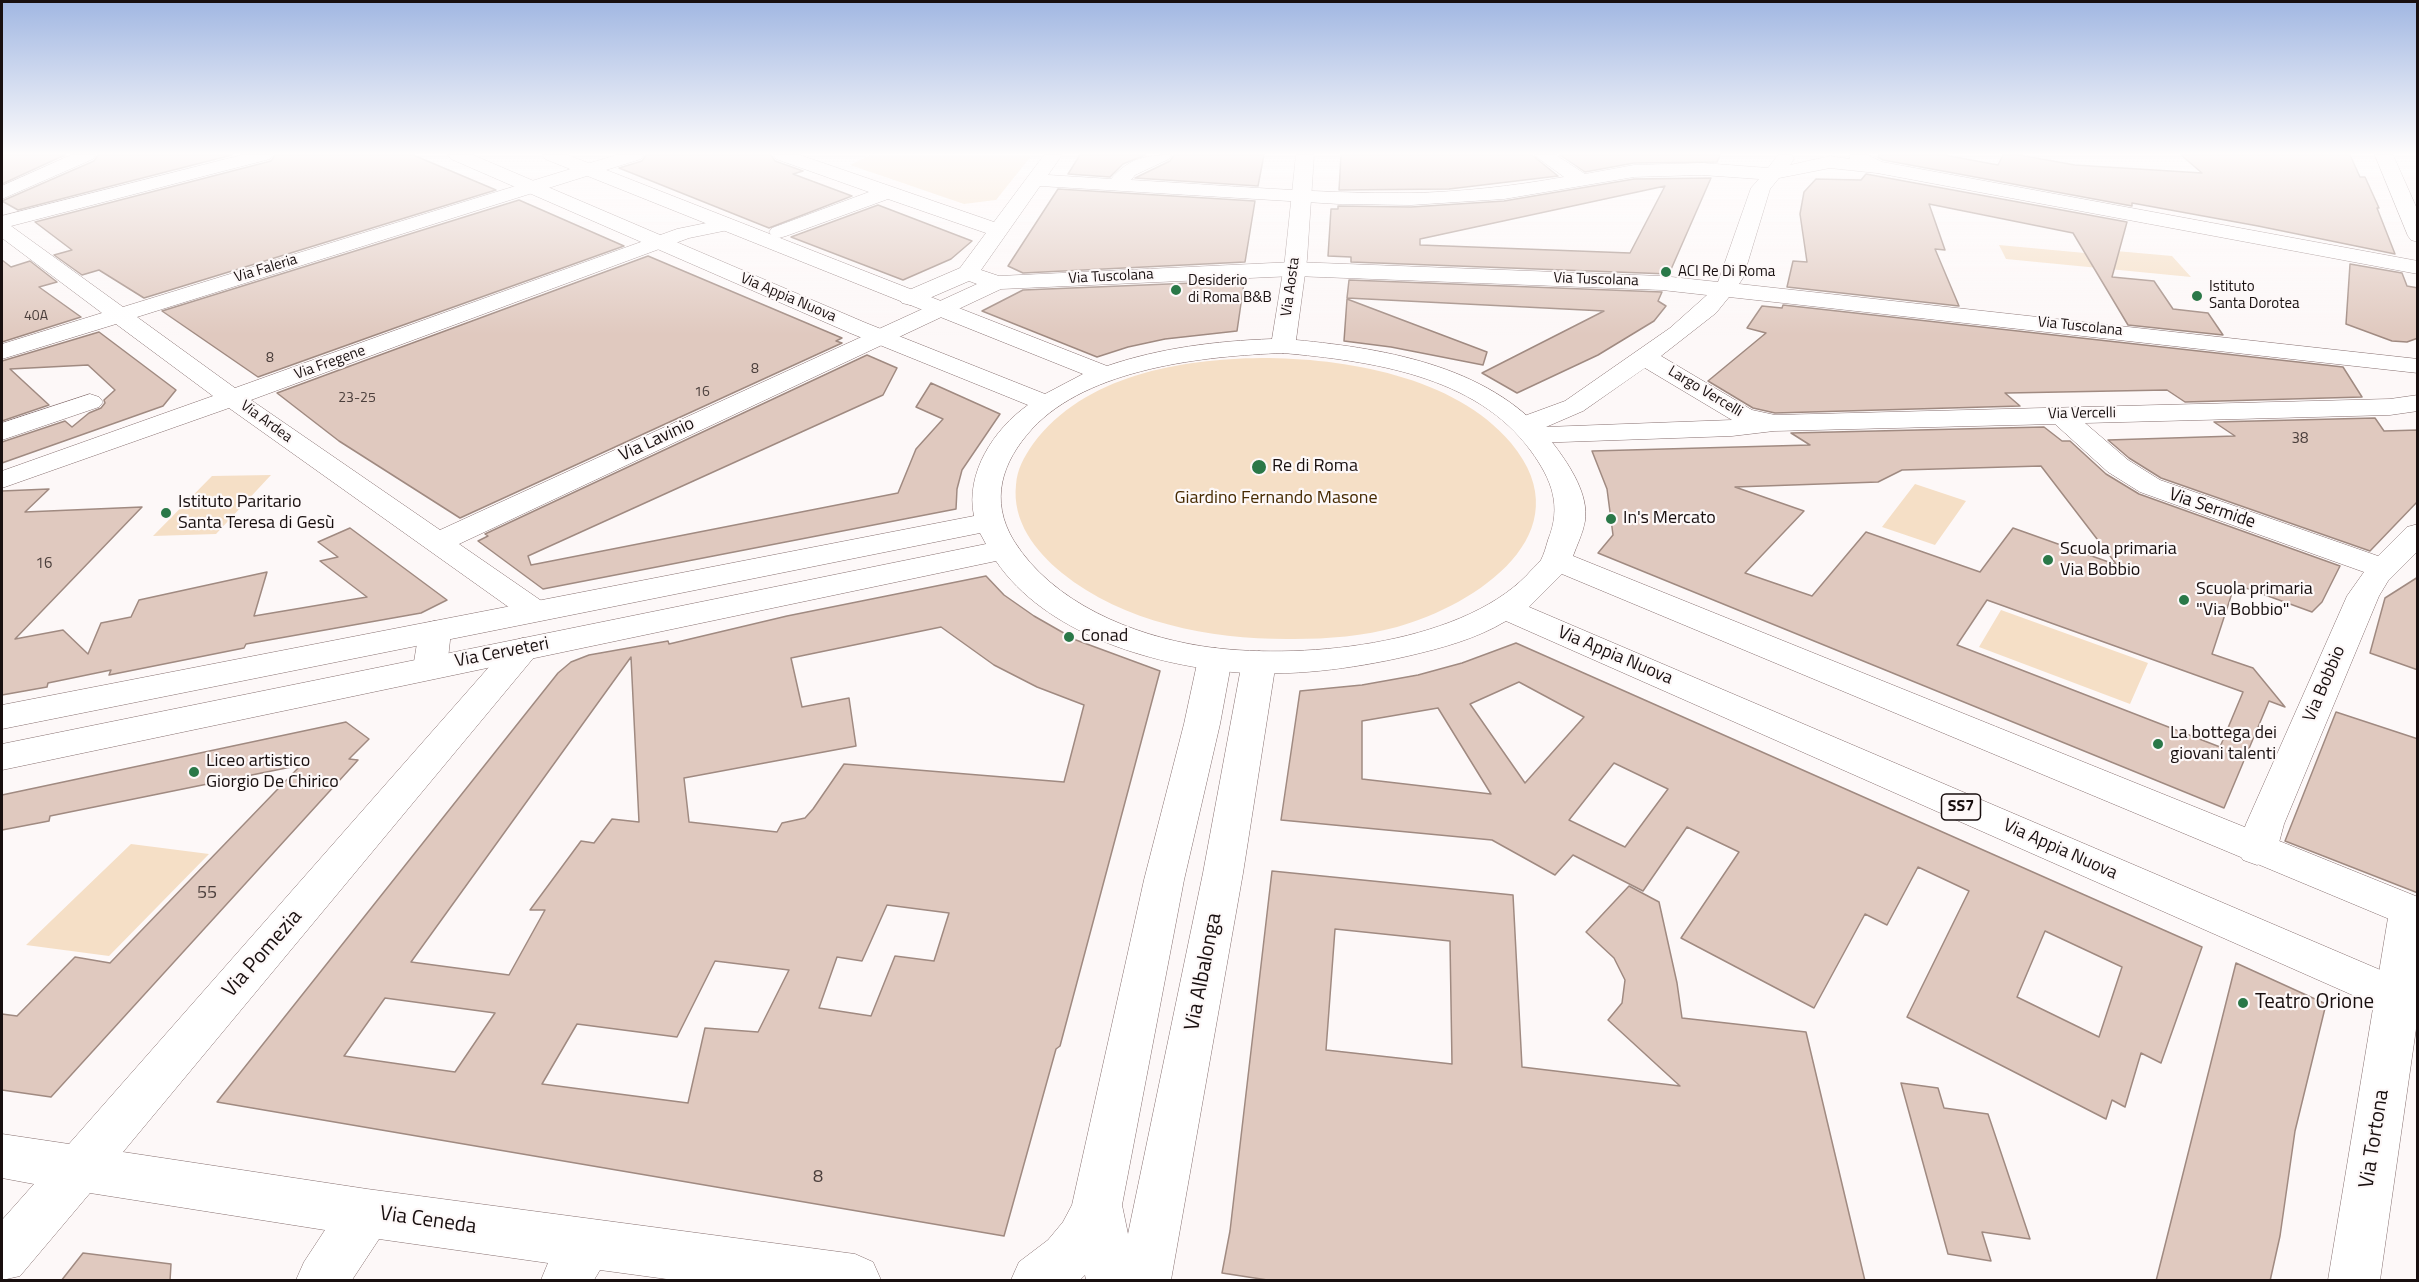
<!DOCTYPE html>
<html>
<head>
<meta charset="utf-8">
<style>
  body { margin:0 }
  #map { position:relative; width:2419px; height:1282px; overflow:hidden; background:#fdf8f8; font-family:"Titillium Web",sans-serif }
  canvas { display:block }
  .frame { position:absolute; inset:0; border:3px solid #180f0f; pointer-events:none }
</style>
</head>
<body>
<div id="map">
<canvas width="2419" height="1282"></canvas>
<div class="frame"></div>
</div>
<script>
const context = document.querySelector('canvas').getContext('2d');
context.lineJoin = 'round';
function paint(path, color) { context.fillStyle = color; context.fill(path, 'evenodd'); }
function strokePath(path, color, width, dash) { context.strokeStyle = color; context.lineWidth = width; context.lineCap = dash ? 'butt' : 'round'; context.setLineDash(dash || []); context.stroke(path); }
function drawText(font, color, halo, rows, align = 'center') {
  context.font = font + ' "Titillium Web",sans-serif'; context.lineWidth = 4.5; context.setLineDash([]); context.textBaseline = 'middle'; context.strokeStyle = halo; context.fillStyle = color; for (const [text, x, y, turn = 0] of rows) {
    context.save(); context.translate(x, y); context.rotate((+turn || 0) * Math.PI / 180); context.textAlign = isNaN(turn) ? turn : align; if (halo) context.strokeText(text, 0, 0); context.fillText(text, 0, 0); context.restore();
  }
}
const green = new Path2D(`
  M870,155H1032L996,200L964,204L850,165Z
  M1999,245L2085,253L2083,248L2172,256L2191,277L2006,259Z
  M1261,358C1344,358 1455,376 1511,443C1586,533 1476,605 1397,627C1364,636 1328,639 1294,639C1215,640 1125,624 1062,573C1035,551 1012,521 1016,485C1017,469 1024,457 1033,444C1084,375 1181,359 1261,358Z
  M271,475L216,534L153,536L212,476Z
  M1915,484L1966,501L1935,545L1882,527Z
  M2001,610L2148,663L2130,704L1979,647Z
  M131,844L209,854L109,956L26,945Z`);
const building = new Path2D(`
  M2,155H65L2,184Z
  M98,155H232L18,210L2,201L94,161Z
  M275,155H413L496,190L144,298L99,270L82,275L54,255L72,250L35,222L271,161Z
  M646,155H771L775,161L803,171L793,174L852,196L769,228L619,168L642,161Z
  M1080,155H1145L1123,164L1110,177L1068,174Z
  M1174,155H1264L1258,186L1135,178L1170,161Z
  M1341,155H1532L1558,176L1449,189L1339,190Z
  M1560,155H1720L1717,162L1634,163L1585,172Z
  M1879,155H1944L1998,165L2003,155H2019L2075,165L2202,173L2181,155H2350L2360,177H2365L2379,208H2377L2395,254L2258,226L2132,203V206L1883,160L1878,157Z
  M1866,174L2127,222L2112,277L2154,281L2173,309L2208,313L2223,335L2128,325L2073,233L1929,204L1945,250L1935,249L1959,306L1787,287L1793,261L1807,262L1800,214L1804,192L1816,179L1861,180Z
  M1711,178L1669,274L1351,262V257L1328,256L1331,209H1338V206L1411,207L1504,201L1634,179ZM1665,186L1630,253L1420,245V239Z
  M1058,189L1255,201L1245,262L1023,273L1008,266Z
  M519,200L624,246L258,377L162,311Z
  M878,205L972,241L951,259L903,280L791,237Z
  M648,256L842,338L836,341L842,343L460,518L339,441L277,393Z
  M2,260L11,267L30,261L57,282L39,287L81,317L2,342Z
  M2350,264L2402,273L2407,286L2418,288V338L2407,342L2392,341L2346,324Z
  M1349,280L1662,292L1658,301L1666,306L1654,321L1598,355L1517,393L1482,373L1604,311L1347,298Z
  M1241,281V283H1244L1237,331L1165,339L1128,347L1097,357L982,311L1023,290Z
  M1347,299L1487,352L1483,365L1391,347L1344,341Z
  M1783,305L2343,367L2362,397L2185,402L2167,390L2007,393H2005L2020,406L1775,413L1753,408L1708,381L1766,333L1747,328L1762,306L1782,308Z
  M99,332L176,390L163,406L2,463V442L65,421L72,427L89,413L101,408L105,403L104,400L115,390L88,365L10,369L49,405L2,421V361Z
  M867,355L897,368L883,395L528,556L531,565L898,493L916,449L943,419L916,407L931,383L1000,414L962,470L957,489L956,509L543,589L478,541L488,536L485,534Z
  M2375,418L2384,431L2418,430V501L2370,551L2161,478L2129,458L2108,440L2235,436L2214,422Z
  M2044,427L2062,441H2070L2106,474L2139,494L2340,566L2322,602L2312,612L2235,584L2212,654L2253,668L2285,707L2269,701L2224,808L1598,553L1613,535L1607,489L1592,451L1810,445L1791,433ZM2041,466L2117,565L2013,528L1980,572L1866,532L1812,596L1745,573L1804,511L1735,487L1878,482L1902,470ZM1987,600L2243,692L2220,747L1957,645Z
  M49,489L25,512L142,507L15,639L63,630L88,654L101,623L131,617L139,600L267,572L254,616L367,597L320,561L338,557L318,542L350,528L447,600L421,613L246,644L244,648L109,675L111,670L48,683L47,687L2,695V491Z
  M986,576L1004,595L1034,616L1076,640L1160,671L1060,1046L1056,1049L1004,1236L217,1102L558,673L571,662L589,655L668,641L669,644L787,616ZM941,627L994,665L1037,687L1084,705L1064,782L844,764L813,809L805,818L782,823L777,832L689,822L684,778L856,746L849,698L802,707L791,658ZM631,657L639,822L612,819L594,843L581,841L530,910H545L509,975L411,962ZM887,905L949,913L934,961L895,956L871,1016L819,1008L837,957L862,961ZM715,961L789,970L758,1032L705,1028L688,1103L542,1084L577,1024L677,1037ZM385,998L495,1013L455,1072L344,1056Z
  M2418,577V670L2370,653L2385,598Z
  M1516,643L2202,947L2161,1063L2141,1053L2125,1107L2112,1100L2106,1119L1907,1017L1969,891L1918,867L1887,925L1865,914L1814,1008L1681,938L1739,852L1687,827L1643,891L1573,855L1555,875L1492,840L1281,820L1300,691L1362,685L1418,675L1462,663ZM1519,682L1584,717L1525,783L1470,704ZM1438,708L1491,794L1362,779V721ZM1614,763L1668,789L1625,847L1569,820ZM2045,931L2122,967L2099,1037L2017,997Z
  M2336,712L2418,739V893L2285,841Z
  M346,722L369,739L349,759L358,760L51,1097L2,1090V1014L17,1016L75,957L110,963L301,765L50,816L49,821L2,830V795Z
  M1272,871L1513,895L1522,1067L1680,1086L1608,1020L1622,1003L1625,980L1614,958L1586,932L1629,886L1659,902L1677,983L1682,1018L1806,1032L1865,1281H1274L1222,1273L1230,1231ZM1335,929L1450,941L1452,1064L1326,1050Z
  M2236,963L2326,1004L2295,1131L2280,1236L2270,1281H2156Z
  M1901,1083L1938,1088L1944,1108L1988,1114L2030,1239L1982,1232L1991,1261L1948,1254Z
  M83,1253L171,1264L170,1281H61Z`);
const minor = new Path2D(`
  M242,155H273L270,159L11,226L123,307L616,155H644L641,159L137,317L235,388L677,229L726,219L733,221L736,225L733,229L689,238L251,400L440,530L977,284L969,281L918,303L910,305L902,303L899,298L902,293L960,268L986,233L888,199L786,236L779,238L772,236L769,232L772,228L869,192L776,159L773,155H800L994,222L1044,155H1062L1048,175L1111,179C1129,158 1146,155 1172,155L1169,159L1135,175L1131,180C1223,185 1317,194 1410,193C1462,192 1513,186 1564,177L1534,155H1556L1585,174L1634,165L1702,163L1768,168L1778,155H1792L1794,159L1790,165L1830,156L1850,159V155H1868L1882,162L2418,261V274L1877,173L1830,168L1779,178L1770,189L1743,278L1739,284L2418,359V373L1729,297L1716,313L1661,356L1752,410L1775,415L2390,399L2418,395V411L2390,415L2085,423L2128,460L2160,480L2378,556L2407,527L2418,524V551L2388,581L2379,596L2284,824L2277,850L2271,860L2257,865L2243,860L2237,850L2246,824L2347,596L2364,572L2140,492L2108,472L2055,424L1774,431L1732,436L1533,443L1524,441L1520,435L1522,432L1516,431L1512,425L1516,419L1565,401L1670,328L1707,295L1662,290L1294,276L1001,289L459,544L546,604L551,611L546,618L535,621L524,618L229,408L2,488V471L213,396L116,324L2,359V344L102,313L2,238V216ZM1702,175L1759,179L1751,188L1718,282L1662,276L1294,262L999,276L981,270L1040,186L1339,204L1411,205L1504,199L1634,177ZM1645,368L1732,420L1546,427L1583,411Z
  M2375,155H2393L2418,211V242L2411,240L2408,236Z
  M90,394L99,397L103,402L99,407L2,440V423Z
  M435,621L447,624L451,631L447,668L442,676L430,679L418,676L413,668L419,631L423,624Z
  M523,638L535,642L540,649L535,656L123,1152L367,1189L855,1254L873,1262L881,1280H674L600,1270L594,1280H541L548,1263L379,1239L352,1280H296L304,1262L325,1230L90,1193L20,1276L2,1280V1220L34,1184L2,1178V1134L69,1144L511,642Z
  M1215,648L1227,651L1232,659L1220,724L1184,880L1122,1205L1128,1234L1203,873L1242,662L1247,654L1259,651L1271,654L1276,662L1243,873L1171,1280H1086L1085,1275L1080,1280H1011L1019,1262L1048,1240L1063,1222L1072,1205L1144,880L1184,724L1198,659L1203,651Z
  M2410,896L2418,898V1015L2380,1280H2328L2389,912L2395,901Z`);
const major = new Path2D(`
  M71,155H96L93,159L2,199V186Z
  M448,155H473L866,323L1045,394L1083,374L545,159L542,155H568L1107,366C1160,348 1216,341 1272,339L1285,259L1296,155H1314L1307,259L1296,340C1389,349 1496,367 1555,446C1570,466 1589,495 1585,521C1583,533 1577,545 1573,556L2418,897V931L1562,574L1529,607L2418,986V1024L1506,621C1476,639 1442,648 1408,656C1351,669 1290,677 1232,672C1149,664 1045,633 996,561L2,770V744L986,544L980,533L2,729V705L974,516C965,473 994,429 1028,405L850,333L451,159ZM1283,353C1370,361 1476,375 1531,451C1552,480 1562,506 1548,540C1546,547 1544,554 1541,560C1537,565 1531,570 1527,575C1458,646 1295,661 1201,646C1132,635 1053,603 1014,541C989,500 1002,462 1032,429C1088,368 1205,356 1283,353Z`);
const markers = [
  [1666,272,6,"#2a7848"],
  [1176,290,6,"#2a7848"],
  [2197,296,6,"#2a7848"],
  [1259,467,8,"#2a7848"],
  [166,513,6,"#2a7848"],
  [1611,519,6,"#2a7848"],
  [2048,560,6,"#2a7848"],
  [2184,600,6,"#2a7848"],
  [1069,637,6,"#2a7848"],
  [2158,744,6,"#2a7848"],
  [194,772,6,"#2a7848"],
  [2243,1003,6,"#2a7848"]
];
const farNumbernames = [
  ["40A",36,317],
  ["8",270,359],
  ["8",755,370],
  ["16",702,393],
  ["23-25",357,399]
];
const farStreetnames = [
  ["Via Faleria",266,269,-17],
  ["Via Tuscolana",1111,277,-3],
  ["Via Tuscolana",1596,280,2],
  ["Via Aosta",1291,287,-82],
  ["Via Appia Nuova",788,298,23],
  ["Via Tuscolana",2080,327,6],
  ["Via Fregene",330,363,-20],
  ["Largo Vercelli",1705,392,31],
  ["Via Vercelli",2082,414,-1],
  ["Via Ardea",266,422,36]
];
const farPoinames = [
  ["ACI Re Di Roma",1678,272],
  ["Desiderio",1188,281],
  ["di Roma B&B",1188,298],
  ["Istituto",2209,287],
  ["Santa Dorotea",2209,304]
];
const numberNames = [
  ["38",2300,439],
  ["16",44,564]
];
const shields = [
  [1961,807,39]
];
const shieldNames = [
  ["SS7",1961,807]
];
const streetNames = [
  ["Via Lavinio",657,440,-25],
  ["Via Sermide",2212,509,19],
  ["Via Cerveteri",502,653,-11],
  ["Via Appia Nuova",1615,656,23],
  ["Via Bobbio",2325,684,-67],
  ["Via Appia Nuova",2060,850,24]
];
const poiNames = [
  ["Re di Roma",1272,467],
  ["Istituto Paritario",178,503],
  ["Santa Teresa di Gesù",178,524],
  ["In's Mercato",1623,519],
  ["Scuola primaria",2060,550],
  ["Via Bobbio",2060,571],
  ["Scuola primaria",2196,590],
  ["\"Via Bobbio\"",2196,611],
  ["Conad",1081,637],
  ["La bottega dei",2170,734],
  ["giovani talenti",2170,755],
  ["Liceo artistico",206,762],
  ["Giorgio De Chirico",206,783]
];
const parkNames = [
  ["Giardino Fernando Masone",1276,499]
];
const nearNumbernames = [
  ["55",207,894],
  ["8",818,1178]
];
const nearStreetnames = [
  ["Via Pomezia",263,954,-49],
  ["Via Albalonga",1204,972,-79],
  ["Via Tortona",2375,1139,-81],
  ["Via Ceneda",428,1221,8]
];
const nearPoinames = [
  ["Teatro Orione",2255,1003]
];
paint(green, '#f5dfc6');
paint(building, '#e0c9bf');
strokePath(building, '#a08a81', 1.5);
strokePath(minor, '#877070', 1);
strokePath(major, '#877070', 1);
paint(minor, '#fff');
paint(major, '#fff');
const sky = context.createLinearGradient(0, 0, 0, 335);
sky.addColorStop(0, '#a1b7e2');
sky.addColorStop(0.46, '#fefcfc');
sky.addColorStop(1, '#fefcfc00');
context.fillStyle = sky;
context.fillRect(0, 0, 2419, 335);
for (const [x, y, r, color] of markers) { const dot = new Path2D(); dot.arc(x, y, r, 0, 2 * Math.PI); context.fillStyle = color; context.fill(dot); strokePath(dot, '#fdf8f8', 2); }
drawText('14px', '#4a3e3b', null, farNumbernames);
drawText('15px', '#180f0f', '#fdf8f8', farStreetnames);
drawText('15px', '#180f0f', '#fdf8f8', farPoinames, 'left');
drawText('15px', '#4a3e3b', null, numberNames);
for (const [x, y, w] of shields) { const box = new Path2D(); box.roundRect(x - w / 2, y - 13, w, 26, 4.5); context.fillStyle = '#fdf8f8'; context.fill(box); strokePath(box, '#180f0f', 1.5); }
drawText('bold 16px', '#180f0f', null, shieldNames);
drawText('18px', '#180f0f', '#fdf8f8', streetNames);
drawText('18px', '#180f0f', '#fdf8f8', poiNames, 'left');
drawText('18px', '#462a01', '#fdf8f8', parkNames);
drawText('18px', '#4a3e3b', null, nearNumbernames);
drawText('21px', '#180f0f', '#fdf8f8', nearStreetnames);
drawText('21px', '#180f0f', '#fdf8f8', nearPoinames, 'left');
</script>
</body>
</html>
